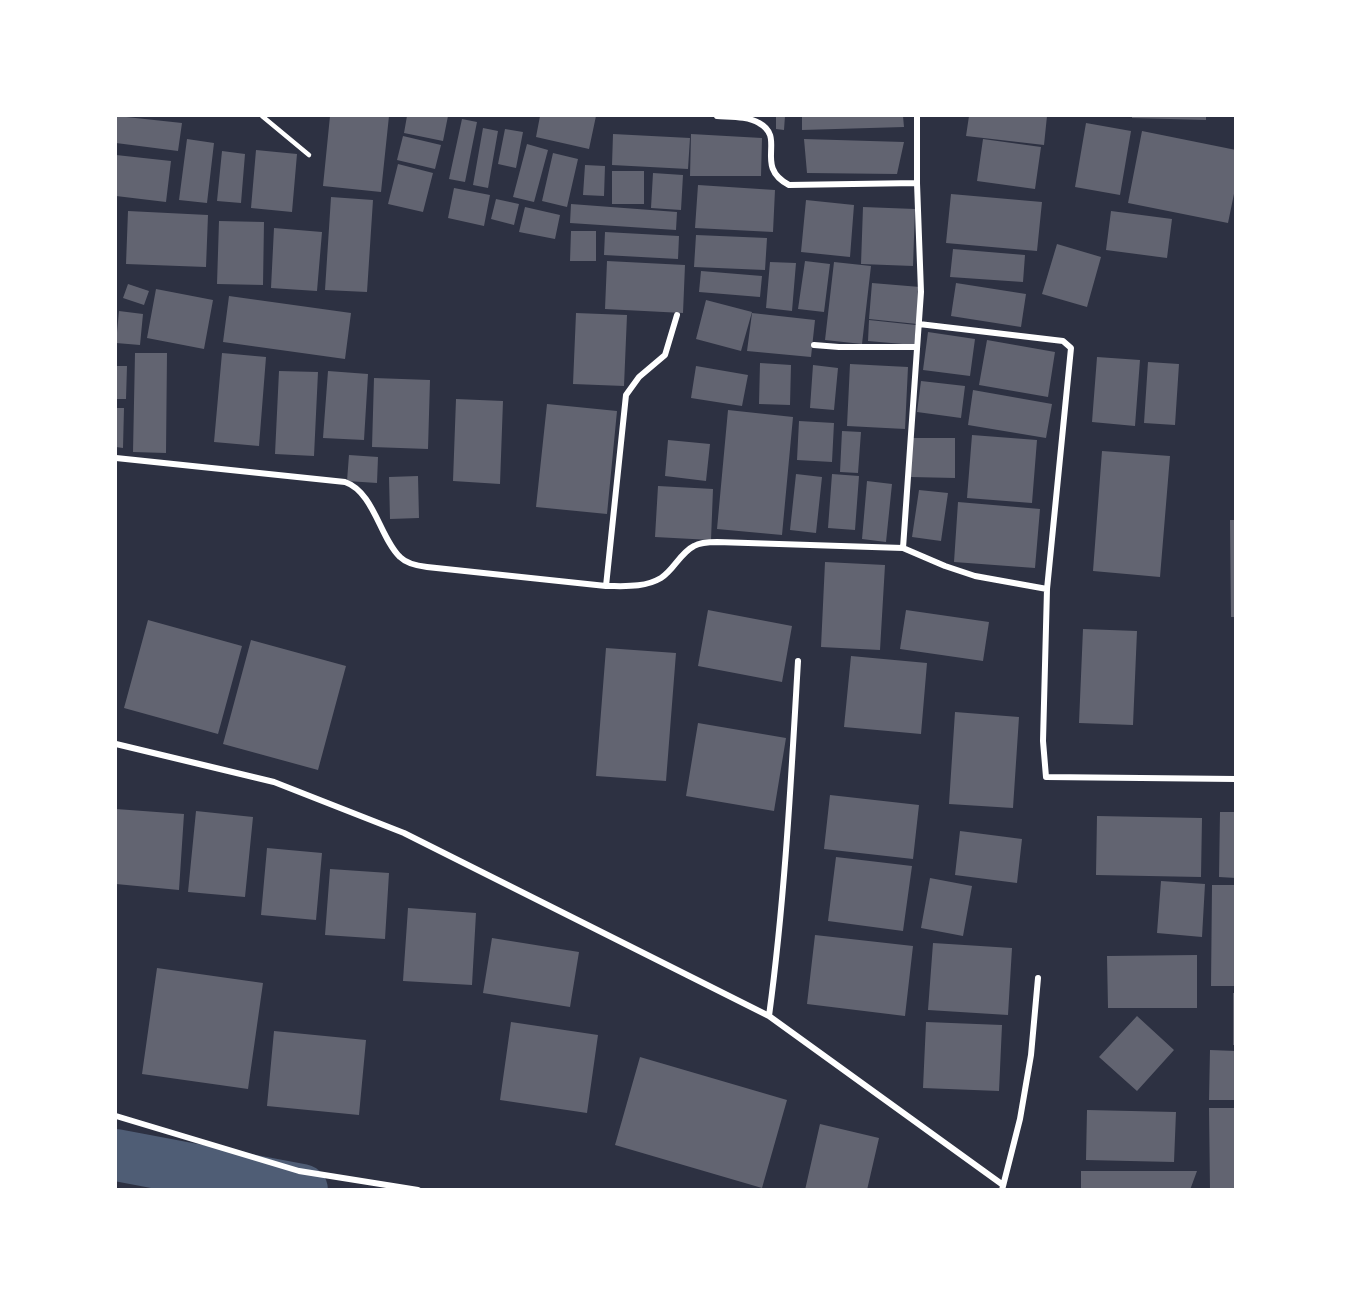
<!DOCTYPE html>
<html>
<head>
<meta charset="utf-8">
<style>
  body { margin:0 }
  #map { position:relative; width:1351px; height:1305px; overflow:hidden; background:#2d3142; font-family:"Archivo Narrow",sans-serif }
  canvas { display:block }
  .frame { position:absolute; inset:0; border:117px solid #fff; pointer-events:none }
</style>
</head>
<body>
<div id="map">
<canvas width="1351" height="1305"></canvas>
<div class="frame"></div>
</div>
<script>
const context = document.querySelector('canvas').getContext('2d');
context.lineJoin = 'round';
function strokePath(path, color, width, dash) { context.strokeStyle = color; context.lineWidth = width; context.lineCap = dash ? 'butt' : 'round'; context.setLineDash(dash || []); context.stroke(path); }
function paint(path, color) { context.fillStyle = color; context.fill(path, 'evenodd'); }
const river = new Path2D(`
  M116,1155L302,1190`);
const building = new Path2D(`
  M117,116L182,123L178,151L116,143Z
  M330,116H389L381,192L323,186Z
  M407,116H448L443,141L404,133Z
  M540,116H596L589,149L536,137Z
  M776,116H785L784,130L776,129Z
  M802,116H903L904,127L802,130Z
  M969,116H1047L1044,145L966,136Z
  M1132,116H1206V120L1132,118Z
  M462,119L477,122L465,182L449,179Z
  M1086,123L1131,131L1120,195L1075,187Z
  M483,128L498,131L488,188L473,185Z
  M505,129L523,132L516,168L498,164Z
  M1142,131L1236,150V184L1228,223L1128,203Z
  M613,134L690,138L688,169L612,165Z
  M691,134L762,138L761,176H690Z
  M403,136L441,145L435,169L397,160Z
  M187,139L214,143L207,203L179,200Z
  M804,139L904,142L897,174L807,173Z
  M983,139L1041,147L1035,189L977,181Z
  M527,144L548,150L534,202L513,197Z
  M256,150L297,154L292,212L251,208Z
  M222,151L245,154L241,203L217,201Z
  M553,153L578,159L567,207L542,201Z
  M116,155L171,161L166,202L116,196Z
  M398,164L433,173L423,212L388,204Z
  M585,165L605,166L604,196L583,195Z
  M612,171H644V204H612Z
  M653,173L683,175L681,210L651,208Z
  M698,185L775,190L773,232L695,228Z
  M454,188L490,195L484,226L448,218Z
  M951,194L1042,202L1037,251L946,243Z
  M331,197L373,200L367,292L325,290Z
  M496,199L519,204L514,225L491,219Z
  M806,200L854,205L850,257L801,252Z
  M571,204L677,212L676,230L570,223Z
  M525,207L560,215L555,239L519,232Z
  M863,207L915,209L913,266L861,264Z
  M128,211L208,215L206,267L126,264Z
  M1111,211L1172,219L1167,258L1106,250Z
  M219,221L264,222L263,285L217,284Z
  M274,228L322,232L317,291L271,288Z
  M571,231H596V261H570Z
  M605,232L679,236L678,259L604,255Z
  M696,235L767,238L765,270L694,267Z
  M1057,244L1101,257L1087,307L1042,294Z
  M953,249L1025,255L1023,282L950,277Z
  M607,261L685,265L683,313L605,309Z
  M805,261L830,264L824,312L798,309Z
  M770,262L796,263L792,311L766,308Z
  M834,262L871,266L862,344L825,340Z
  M701,271L762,276L760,297L699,292Z
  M872,283L920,287L917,324L869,319Z
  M956,283L1026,294L1021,327L951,316Z
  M128,284L149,291L144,305L123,298Z
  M156,289L213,300L204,349L147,338Z
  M229,296L351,313L345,359L223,342Z
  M706,300L752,312L741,351L696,339Z
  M119,311L143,314L140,345L116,343Z
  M576,313L627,315L624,386L573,384Z
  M752,313L815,320L811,357L747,351Z
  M869,320L916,325L914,345L868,341Z
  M928,332L975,339L970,376L923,370Z
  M987,340L1055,352L1048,397L979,385Z
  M135,353H167L166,453L133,452Z
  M222,353L266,357L259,446L214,442Z
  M1097,357L1140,360L1135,426L1092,422Z
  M1148,362L1179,364L1175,425L1144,423Z
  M760,363L791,365L790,405L759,404Z
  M850,364L908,367L905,429L847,426Z
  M813,365L838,368L834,410L810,408Z
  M116,366H127L126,399H116Z
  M696,366L748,375L742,406L691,398Z
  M279,371L318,372L314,456L275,454Z
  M328,371L368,374L364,440L323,438Z
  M374,378L430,380L428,449L372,447Z
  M921,381L965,386L961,418L917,412Z
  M973,390L1052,404L1046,438L968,425Z
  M456,399L503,401L500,484L453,481Z
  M547,404L617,411L607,514L536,507Z
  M116,408H124L123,448L116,447Z
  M728,410L793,417L782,535L717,529Z
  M799,421L834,423L832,462L797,460Z
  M842,431L861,432L858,473L840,472Z
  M972,435L1037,440L1032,503L967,498Z
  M911,438H955V478L911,477Z
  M668,440L710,444L706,481L665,476Z
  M1102,451L1170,456L1160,577L1093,571Z
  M349,455L378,457L377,483L347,481Z
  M796,474L822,477L816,533L790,530Z
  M832,474L859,476L855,530L828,528Z
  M418,476L419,518L390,519L389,477Z
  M867,481L892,484L886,542L862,539Z
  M658,486L713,489L711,540L655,537Z
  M919,490L948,493L941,541L912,537Z
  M958,502L1040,509L1035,568L954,562Z
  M1230,520H1236V617H1231Z
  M825,562L885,565L880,650L821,647Z
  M708,610L792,626L782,682L698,666Z
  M906,610L989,622L983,661L900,649Z
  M148,620L242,646L218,734L124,708Z
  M1083,629L1137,631L1133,725L1079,723Z
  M251,640L346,666L318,770L223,744Z
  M606,648L676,653L666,781L596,776Z
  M851,656L927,663L921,734L844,727Z
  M955,712L1019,717L1013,808L949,804Z
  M698,723L786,738L774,811L686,796Z
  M830,795L919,805L913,859L824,849Z
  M116,809L184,814L179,890L116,884Z
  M196,811L253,817L245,897L188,892Z
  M1220,812H1236V878L1219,877Z
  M1097,816L1202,818L1201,877L1096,875Z
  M960,831L1022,839L1017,883L955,875Z
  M267,848L322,853L316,920L261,915Z
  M836,857L912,866L903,931L828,921Z
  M330,869L389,873L385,939L325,935Z
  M930,878L972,886L963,936L921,928Z
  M1161,881L1205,884L1202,937L1157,933Z
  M1212,885H1236V986H1211Z
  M408,908L476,913L472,985L403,981Z
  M815,935L913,946L905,1016L807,1004Z
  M492,938L579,952L570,1007L483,993Z
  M933,943L1012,948L1008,1015L928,1010Z
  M1197,955V1008H1108L1107,956Z
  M157,968L263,983L248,1089L142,1074Z
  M1233,993H1236V1045H1233Z
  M1137,1016L1174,1050L1137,1091L1099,1057Z
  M511,1022L598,1035L587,1113L500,1100Z
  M926,1022L1002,1025L999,1091L923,1088Z
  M274,1031L366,1040L359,1115L267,1106Z
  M1210,1050L1236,1051V1100H1209Z
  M640,1057L787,1100L762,1188L615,1145Z
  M1209,1108H1236V1190H1210Z
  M1087,1110L1176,1112L1174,1162L1086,1160Z
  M820,1124L879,1138L867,1190H805Z
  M1081,1171H1197L1190,1190H1081Z`);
const service = new Path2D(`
  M262,116L309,155`);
const minor = new Path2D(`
  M717,116C729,117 748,116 759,123C787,138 753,166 789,185L917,183
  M919,324L1063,341L1071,348L1047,589
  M814,345L839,347H916
  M116,458L345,482C374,492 380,538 400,557C407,564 418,566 427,567L606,586C625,586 644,588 661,578C674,570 680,553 694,546C701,542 710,542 717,542L903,548L945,566L975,576L1047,589L1043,741L1046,777L1236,779
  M903,548L921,292L917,183V116
  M606,586L626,395L639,377L665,355L677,315
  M116,744L274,782L404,833L769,1016L1003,1185
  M769,1016C785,898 791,780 798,661
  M116,1116L299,1171L418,1190
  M1002,1190L1020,1119L1031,1055L1038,978`);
strokePath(river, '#4f5d75', 52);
paint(building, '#626471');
strokePath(service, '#fff', 4.5);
strokePath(minor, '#fff', 6);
</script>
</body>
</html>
